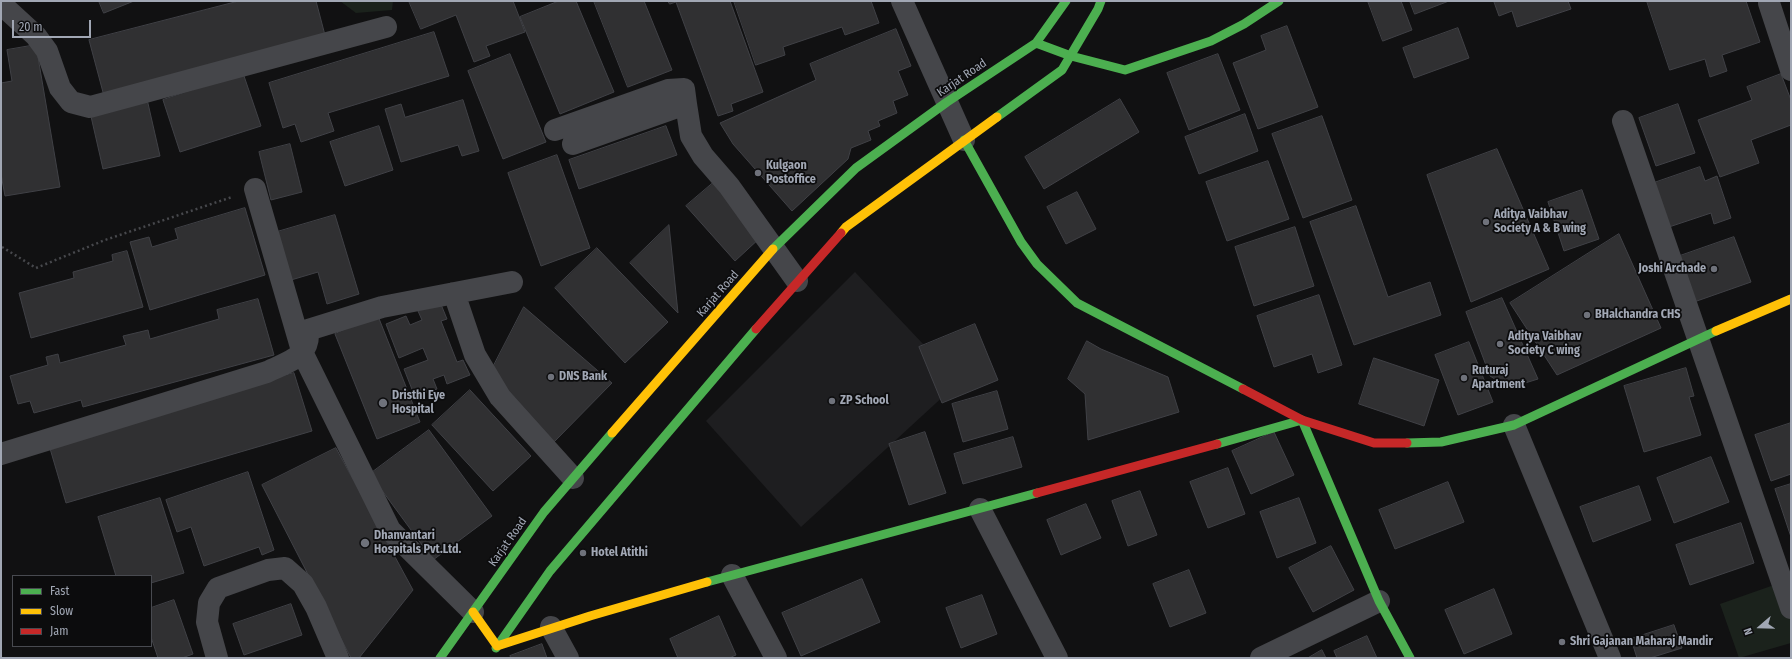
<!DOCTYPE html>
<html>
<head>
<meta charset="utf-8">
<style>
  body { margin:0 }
  #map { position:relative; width:1792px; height:659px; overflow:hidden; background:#111112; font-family:"Fira Sans Condensed",sans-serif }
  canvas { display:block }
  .frame { position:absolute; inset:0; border:2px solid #a1a7b4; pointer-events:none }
  .legend { position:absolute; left:12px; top:575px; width:140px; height:72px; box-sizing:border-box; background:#0c0c0d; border:1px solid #484a50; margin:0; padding:5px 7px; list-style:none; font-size:12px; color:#a1a7b4 }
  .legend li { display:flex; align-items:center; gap:8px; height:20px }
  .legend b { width:20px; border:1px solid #484a50 }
  .north { position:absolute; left:1740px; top:607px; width:40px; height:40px; -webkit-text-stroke:3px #0c0c0d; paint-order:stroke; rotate:250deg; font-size:11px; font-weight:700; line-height:16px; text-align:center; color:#a1a7b4 }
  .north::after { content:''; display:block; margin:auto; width:14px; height:18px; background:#a1a7b4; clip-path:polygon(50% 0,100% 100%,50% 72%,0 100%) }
  .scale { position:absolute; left:12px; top:20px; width:79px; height:18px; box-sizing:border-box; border:2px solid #a1a7b4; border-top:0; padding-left:5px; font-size:12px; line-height:14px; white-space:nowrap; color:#a1a7b4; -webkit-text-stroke:3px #0c0c0d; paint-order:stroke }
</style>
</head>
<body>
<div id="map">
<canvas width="1792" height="659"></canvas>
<div class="frame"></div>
<ul class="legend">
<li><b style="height:5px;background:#4caf50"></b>Fast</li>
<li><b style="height:5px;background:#ffc107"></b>Slow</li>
<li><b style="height:5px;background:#c62828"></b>Jam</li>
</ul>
<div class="north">N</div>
<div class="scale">20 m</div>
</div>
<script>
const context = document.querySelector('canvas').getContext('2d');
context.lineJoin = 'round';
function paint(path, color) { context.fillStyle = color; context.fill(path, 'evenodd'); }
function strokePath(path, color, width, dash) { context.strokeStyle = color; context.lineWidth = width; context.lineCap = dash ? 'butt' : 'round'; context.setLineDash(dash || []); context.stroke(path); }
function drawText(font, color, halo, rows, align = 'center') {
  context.font = font + ' "Fira Sans Condensed",sans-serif'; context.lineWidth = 3.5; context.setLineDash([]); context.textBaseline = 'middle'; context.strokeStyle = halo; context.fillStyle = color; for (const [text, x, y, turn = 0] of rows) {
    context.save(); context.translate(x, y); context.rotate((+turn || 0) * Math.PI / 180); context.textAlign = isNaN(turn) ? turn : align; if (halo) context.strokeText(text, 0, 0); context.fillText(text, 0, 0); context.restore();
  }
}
const built = new Path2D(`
  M855,272L959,382L801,527L706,421Z`);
const green = new Path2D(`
  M340,1H393L392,10L356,13Z
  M1791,579V643L1739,658L1720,604Z`);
const building = new Path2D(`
  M99,1H134L104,13Z
  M239,1H316L326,39L104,96L89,40Z
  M409,1H513L525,32L486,46L490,56L474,62L456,15L421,29Z
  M559,1H576L614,92L560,114L520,17Z
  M594,1H644L672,70L628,87Z
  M668,1H730L763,92L731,104L733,111L718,116L676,2L670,4Z
  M734,1H871L879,23L845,35L842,27L783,47L785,55L756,65Z
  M1368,1H1401L1412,30L1383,41Z
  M1410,1H1449L1415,14Z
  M1568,1L1571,9L1517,27L1512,11L1499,16L1494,2Z
  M1647,1H1746L1760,42L1722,55L1727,71L1710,77L1705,59L1670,70Z
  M1287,26L1318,107L1258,129L1233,63L1266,50L1261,36Z
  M1458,28L1469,58L1414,78L1403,48Z
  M896,29L911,66L898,71L908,95L893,101L897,113L878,121L880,126L868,131L871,140L851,148L848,159L792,211L733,144L720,123L816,80L810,64Z
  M434,32L449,76L328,113L334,131L301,142L295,124L283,128L269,83Z
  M36,45L60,187L5,196L1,174V83L12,81L7,50Z
  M510,54L546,142L503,159L468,71Z
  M1218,54L1240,110L1189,130L1167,73Z
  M243,73L261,126L180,152L163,100Z
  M1781,74L1791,100V125L1751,140L1759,163L1720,177L1698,120L1752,100L1747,87Z
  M147,99L160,156L103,169L90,112Z
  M1120,99L1139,132L1044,189L1025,157Z
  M463,100L479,151L462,156L458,145L401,162L385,109L401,104L405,117Z
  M1678,104L1695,153L1656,166L1639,118Z
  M1245,114L1258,151L1199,174L1185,137Z
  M1322,116L1352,200L1303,218L1272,134Z
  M379,126L393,170L345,186L330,142Z
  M666,126L677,155L579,189L569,160Z
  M290,144L302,192L271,200L259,152Z
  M1497,149L1549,269L1471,302L1427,175Z
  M557,155L590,248L541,266L508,173Z
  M1268,161L1289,219L1227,241L1206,182Z
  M1700,167L1705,181L1717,176L1731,218L1714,224L1711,213L1666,228L1651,184Z
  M713,183L761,237L735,261L686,206Z
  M1582,190L1599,239L1564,251L1548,202Z
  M1077,192L1096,229L1066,244L1047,207Z
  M1356,206L1388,297L1430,282L1441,315L1354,345L1310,222Z
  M245,208L265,275L150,310L130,242L149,237L152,247L178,239L175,229Z
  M335,215L359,294L327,304L318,272L291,280L277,232Z
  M669,225L678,313L630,263Z
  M1295,227L1314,286L1254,306L1235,247Z
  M1619,234L1661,328L1557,375L1510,303Z
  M1734,237L1751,282L1694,302L1677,257Z
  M597,248L668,322L625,363L555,288Z
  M127,251L143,307L31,338L19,293L74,278L73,272L113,261L112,255Z
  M1319,295L1342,365L1318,373L1312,354L1274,367L1257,316Z
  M1502,298L1538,379L1509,388L1490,376L1466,312Z
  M258,299L274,355L83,407L81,400L34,413L30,401L18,404L10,376L48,365L46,357L58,354L60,363L126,345L123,336L148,330L150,339L219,319L217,310Z
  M440,302L447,319L441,321L457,362L463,360L470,375L447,384L444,375L433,379L437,389L415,397L404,369L428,360L423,348L399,358L386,324L406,316L410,325L422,320L418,311Z
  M524,307L612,383L554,442L491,371Z
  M378,316L420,422L377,439L335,334Z
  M975,324L998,380L942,403L919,347Z
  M1087,341L1101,349L1168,377L1179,412L1088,440L1085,394L1068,379Z
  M1469,342L1493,402L1458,415L1435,355Z
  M1374,358L1439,380L1424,426L1359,404Z
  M1686,368L1694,396L1689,397L1701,435L1644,452L1624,386Z
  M294,373L312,431L66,503L49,445Z
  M470,390L531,456L493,491L432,425Z
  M997,391L1008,429L963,442L952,404Z
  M1791,423V474L1771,481L1755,435Z
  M429,430L492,516L433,560L370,474Z
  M925,432L946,493L909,505L889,444Z
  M1274,432L1294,475L1251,494L1232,451Z
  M1013,437L1022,467L963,484L954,454Z
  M336,448L413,590L359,658H351L262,485Z
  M1711,457L1729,502L1674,523L1657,478Z
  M1228,468L1245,514L1208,528L1190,482Z
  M248,472L274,550L262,555L259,547L204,566L191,527L177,532L166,500Z
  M1448,482L1464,522L1395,549L1379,510Z
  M1791,484V537L1775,489Z
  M1639,486L1651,520L1593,542L1580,507Z
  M1140,491L1157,535L1128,546L1112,501Z
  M160,498L184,573L151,583V576H116L98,517Z
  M1299,498L1316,543L1277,558L1260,512Z
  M1086,504L1101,538L1061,555L1047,520Z
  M1741,523L1754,563L1690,585L1676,545Z
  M1331,546L1354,590L1313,612L1289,568Z
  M1189,570L1206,613L1170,627L1153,584Z
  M862,579L880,622L801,656L782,613Z
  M1494,589L1512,634L1464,654L1445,610Z
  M982,595L997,634L961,648L946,608Z
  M174,600L193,654L182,658H158L151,637V608Z
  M291,604L302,635L244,655L233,624Z
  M719,616L736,655L729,658H678L670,639Z
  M1674,625L1682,648L1650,658H1637L1631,639Z
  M1367,636L1377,658H1337L1334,651Z
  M542,644L547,658H511L510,656Z
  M1322,650L1326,658H1308Z`);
const path = new Path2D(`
  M2,247L36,268L105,240L232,197`);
const street = new Path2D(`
  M902,1L964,140
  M1769,3L1791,70
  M1,4L36,36L47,51L60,88L71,102L90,107L386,27
  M1623,121L1791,608
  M555,130L668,90L684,89L686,104
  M573,144L686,104L691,136L703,156L729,186L797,281
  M255,189L303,354L390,530L473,612
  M454,293L475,355L500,397L573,478
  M1514,425L1610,658
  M1,454L267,372C289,361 310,358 308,330L382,307L512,282
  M980,509L1057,658
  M732,575L776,658
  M551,627L568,658
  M217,658L207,622L209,603L218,588L268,570L285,568L303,584L316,607L338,658
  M1261,658L1379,601`);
const fast = new Path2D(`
  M1036,43L1071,56L1125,70L1211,41L1244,24L1279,1
  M997,117L1062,70L1098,9L1101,1
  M964,140L1021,242L1037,264L1077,303L1243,389
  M773,249L856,168L947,102L1036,43L1066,1
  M1407,443L1441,442L1514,425L1716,331
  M1217,444L1302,420L1379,601L1410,658
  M707,582L1037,493
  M496,648L550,571L756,329
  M440,658L544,512L612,433`);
const slow = new Path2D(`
  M841,233L846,227L997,117
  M1716,331L1791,299
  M612,433L773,249
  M473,612L497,646L590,616L707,582`);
const jam = new Path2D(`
  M756,329L841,233
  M1243,389L1302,420L1374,443H1407
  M1037,493L1217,444`);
const markers = [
  [758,173,4,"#6f727b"],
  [1486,222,4,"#6f727b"],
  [1714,269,4,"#6f727b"],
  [1587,315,4,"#6f727b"],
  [1500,344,4,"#6f727b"],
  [551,377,4,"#6f727b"],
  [1464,378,4,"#6f727b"],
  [832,401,4,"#6f727b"],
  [383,403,5,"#6f727b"],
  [365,543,5,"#6f727b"],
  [583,553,4,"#6f727b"],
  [1562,642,4,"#6f727b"]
];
const streetNames = [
  ["Karjat Road",962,78,-34],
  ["Karjat Road",718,294,-49],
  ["Karjat Road",508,542,-55]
];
const poiNames = [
  ["Kulgaon",766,166],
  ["Postoffice",766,180],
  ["Aditya Vaibhav",1494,215],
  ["Society A & B wing",1494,229],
  ["Joshi Archade",1706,269,"right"],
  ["BHalchandra CHS",1595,315],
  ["Aditya Vaibhav",1508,337],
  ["Society C wing",1508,351],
  ["Ruturaj",1472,371],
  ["Apartment",1472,385],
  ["DNS Bank",559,377],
  ["Dristhi Eye",392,396],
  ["Hospital",392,410],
  ["ZP School",840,401],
  ["Dhanvantari",374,536],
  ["Hospitals Pvt.Ltd.",374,550],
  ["Hotel Atithi",591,553],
  ["Shri Gajanan Maharaj Mandir",1570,642]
];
paint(built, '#1e1e20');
paint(green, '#1b221c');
paint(building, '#303032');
strokePath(building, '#404146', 1);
strokePath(path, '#47484c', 2.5, [2, 3]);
strokePath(street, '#45464a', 22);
strokePath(fast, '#4caf50', 9);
strokePath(slow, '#ffc107', 9);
strokePath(jam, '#c62828', 9);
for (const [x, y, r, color] of markers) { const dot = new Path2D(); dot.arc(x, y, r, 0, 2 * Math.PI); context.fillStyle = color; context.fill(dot); strokePath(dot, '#0c0c0d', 1.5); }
drawText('12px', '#a1a7b4', '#0c0c0d', streetNames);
drawText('bold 12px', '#a1a7b4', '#0c0c0d', poiNames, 'left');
</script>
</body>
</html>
